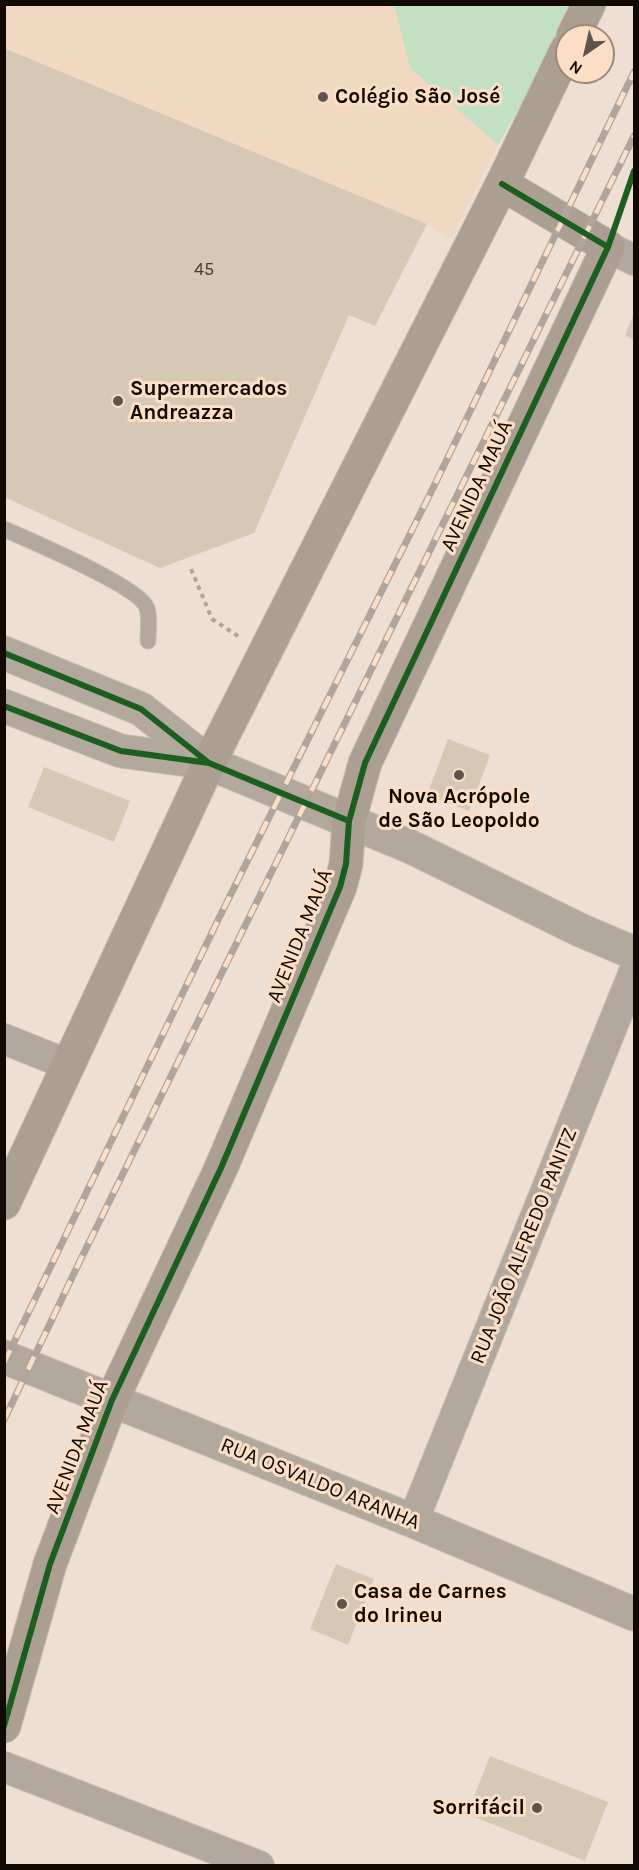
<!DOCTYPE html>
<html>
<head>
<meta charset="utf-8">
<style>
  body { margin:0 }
  #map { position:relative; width:639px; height:1870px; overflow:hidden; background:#eedfd2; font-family:Karla,sans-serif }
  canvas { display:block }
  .frame { position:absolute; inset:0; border:6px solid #120903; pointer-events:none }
  .north { position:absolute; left:555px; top:24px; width:60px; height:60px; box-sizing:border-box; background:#fbdec5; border:2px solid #9e8977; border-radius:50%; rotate:214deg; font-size:16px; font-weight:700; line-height:24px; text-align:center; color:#120903 }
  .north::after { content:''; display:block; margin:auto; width:21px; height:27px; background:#5f544b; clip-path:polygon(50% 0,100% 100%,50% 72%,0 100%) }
</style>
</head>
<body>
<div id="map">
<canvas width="639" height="1870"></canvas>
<div class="frame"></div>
<div class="north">N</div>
</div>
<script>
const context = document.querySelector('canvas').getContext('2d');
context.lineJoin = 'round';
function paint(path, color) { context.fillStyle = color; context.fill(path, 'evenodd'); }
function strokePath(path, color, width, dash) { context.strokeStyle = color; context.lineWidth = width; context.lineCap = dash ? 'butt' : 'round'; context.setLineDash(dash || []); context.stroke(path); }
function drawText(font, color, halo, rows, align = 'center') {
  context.font = font + ' Karla,sans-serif'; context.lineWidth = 6; context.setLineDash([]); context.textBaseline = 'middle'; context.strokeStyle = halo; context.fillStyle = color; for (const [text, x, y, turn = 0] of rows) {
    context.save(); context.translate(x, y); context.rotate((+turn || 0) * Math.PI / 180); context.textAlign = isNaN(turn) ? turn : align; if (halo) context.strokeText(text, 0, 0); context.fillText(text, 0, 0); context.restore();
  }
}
const built = new Path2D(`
  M4,5H577L498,145L451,239L427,224L5,48Z`);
const green = new Path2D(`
  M394,5H577L498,145L410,68Z`);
const building = new Path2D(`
  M4,48L427,224L375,326L349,315L254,533L160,568L4,497Z
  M634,313V340L625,335Z
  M448,739L490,755L469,811L427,795Z
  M44,767L130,801L114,842L28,807Z
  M336,1564L374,1579L348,1645L310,1629Z
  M490,1756L608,1802L585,1861L467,1814Z`);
const path = new Path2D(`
  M191,569L212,619L241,638`);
const lane = new Path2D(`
  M4,529C29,540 140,587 147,608C150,617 148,632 148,641`);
const street = new Path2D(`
  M608,247L634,260
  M4,1039L69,1065
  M413,1521L634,972
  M4,1767L259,1866`);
const secondary = new Path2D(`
  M4,653L141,709L208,762
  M4,706L121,751L209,763L411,847L580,930L634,953
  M4,1357L413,1521L634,1614`);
const primary = new Path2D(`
  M573,36L589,4
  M4,1203L209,763L502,184L567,49
  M4,1726L50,1564L112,1400L221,1168L340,887L346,864L349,821L365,763L608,247L502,184`);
const rail = new Path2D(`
  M4,1363L220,916L435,484L634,72
  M4,1420L77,1267L634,136`);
const cycleway = new Path2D(`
  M502,184L608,247
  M4,653L141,709L209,763
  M4,706L121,751L209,763L349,821
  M4,1726L50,1564L112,1400L221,1168L340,887L346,864L349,821L365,763L608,247L634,171`);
const markers = [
  [323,97,6,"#5f544b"],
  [118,401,6,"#5f544b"],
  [459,775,6,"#5f544b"],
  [342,1604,6,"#5f544b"],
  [537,1808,6,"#5f544b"]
];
const numberNames = [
  ["45",204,270]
];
const poiNames = [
  ["Colégio São José",335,97],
  ["Supermercados",130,389],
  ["Andreazza",130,413],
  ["Nova Acrópole",459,797,"center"],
  ["de São Leopoldo",459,821,"center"],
  ["Casa de Carnes",354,1592],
  ["do Irineu",354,1616],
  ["Sorrifácil",525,1808,"right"]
];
const streetNames = [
  ["AVENIDA MAUÁ",477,486,-65],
  ["AVENIDA MAUÁ",300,936,-68],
  ["RUA JOÃO ALFREDO PANITZ",524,1246,-68],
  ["AVENIDA MAUÁ",77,1447,-69],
  ["RUA OSVALDO ARANHA",320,1484,22]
];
paint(built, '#f1d8c1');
paint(green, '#c3e0c3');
paint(building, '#d7c7b5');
strokePath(lane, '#c8bdb3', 17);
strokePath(street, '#c8bdb3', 32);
strokePath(secondary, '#c8bdb3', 35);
strokePath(primary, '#c8bdb3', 35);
strokePath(path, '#aea59c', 4, [4.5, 4.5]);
strokePath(lane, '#b2a89e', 15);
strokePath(street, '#b2a89e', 30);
strokePath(secondary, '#b2a89b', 33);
strokePath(primary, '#ab9f92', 33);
strokePath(rail, '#afa59c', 7);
strokePath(rail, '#fbdec5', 4.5, [14]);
strokePath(cycleway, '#1b5e20', 6);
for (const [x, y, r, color] of markers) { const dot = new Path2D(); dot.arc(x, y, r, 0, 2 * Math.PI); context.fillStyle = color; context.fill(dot); strokePath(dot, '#fbdec5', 2); }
drawText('18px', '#443a30', null, numberNames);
drawText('bold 21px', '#120903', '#fbdec5', poiNames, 'left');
drawText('21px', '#120903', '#fbdec5', streetNames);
</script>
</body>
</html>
